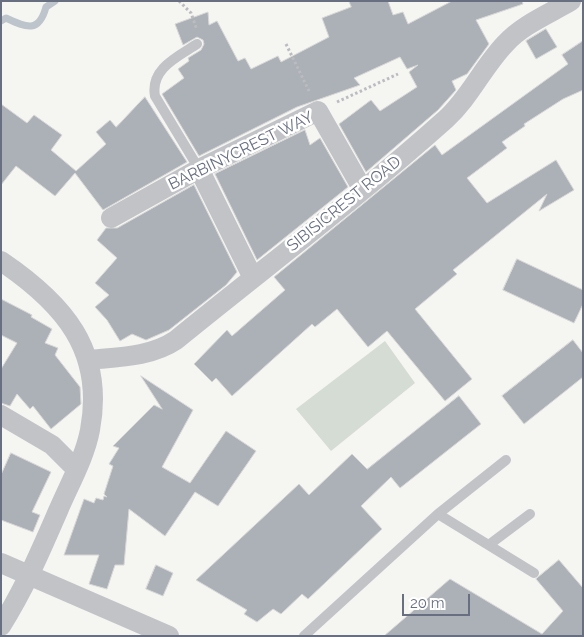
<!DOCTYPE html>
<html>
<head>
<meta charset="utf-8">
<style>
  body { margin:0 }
  #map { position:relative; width:584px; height:637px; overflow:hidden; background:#f5f5f2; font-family:Raleway,sans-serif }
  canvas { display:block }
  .frame { position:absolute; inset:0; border:2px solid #676f80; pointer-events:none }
  .scale { position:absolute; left:402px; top:594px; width:68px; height:22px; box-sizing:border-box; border:2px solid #676f80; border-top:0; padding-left:6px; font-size:15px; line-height:18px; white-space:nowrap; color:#676f80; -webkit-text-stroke:4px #fff; paint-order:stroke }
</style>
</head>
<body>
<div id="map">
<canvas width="584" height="637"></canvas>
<div class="frame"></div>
<div class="scale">20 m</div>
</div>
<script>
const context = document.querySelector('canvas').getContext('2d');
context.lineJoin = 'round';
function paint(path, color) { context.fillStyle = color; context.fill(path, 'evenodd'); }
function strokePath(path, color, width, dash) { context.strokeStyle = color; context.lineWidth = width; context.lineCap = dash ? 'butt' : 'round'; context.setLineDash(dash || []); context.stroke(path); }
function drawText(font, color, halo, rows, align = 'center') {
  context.font = font + ' Raleway,sans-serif'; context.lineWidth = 5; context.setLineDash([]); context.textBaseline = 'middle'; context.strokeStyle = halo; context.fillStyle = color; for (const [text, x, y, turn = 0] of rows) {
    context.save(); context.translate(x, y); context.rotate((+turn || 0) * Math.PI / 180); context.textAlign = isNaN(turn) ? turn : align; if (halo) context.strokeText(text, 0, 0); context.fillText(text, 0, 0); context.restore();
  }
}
const green = new Path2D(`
  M385,341L415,383L331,451L296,409Z`);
const stream = new Path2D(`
  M1,21L6,18C27,28 39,33 46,7L55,1`);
const building = new Path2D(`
  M349,1H388L393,15L403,12L408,24L452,1H522L523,4L476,20L489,44L467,74L452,81L456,90L438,110L366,172L339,124L371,100L380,111L417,87L409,72L418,65L407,69L400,57L354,78L360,85L297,107L199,156L162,94L184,78L178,69L189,61L188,58L201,50L204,44L203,40L197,37L183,45L175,24L208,12L209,25L217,21L238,61L245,58L251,69L278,56L281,62L329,37L322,18L351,7Z
  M546,29L557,47L536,59L526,41Z
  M583,41V90L563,99L524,124L525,126L502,142L507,148L467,178L487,203L556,160L574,190L539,211L547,194L453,270L457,274L415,309L472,379L445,401L387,331L368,347L337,309L315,327L312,324L232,396L216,378L212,382L194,364L227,330L232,336L285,290L274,277L435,145L442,155L568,64L562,55Z
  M145,97L187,162L103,210L75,173L55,196L16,166L1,185V104L27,123L34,115L62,135L51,150L76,171L106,144L96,132L110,120L116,127Z
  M305,130L310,145L320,138L348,187L257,260L215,174Z
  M194,185L237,272L226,285L169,330L146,340L132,334L120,341L107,320L95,307L109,295L95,283L117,258L97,240L106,228H117Z
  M517,259L583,290V304L574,323L503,290Z
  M1,299L32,315L31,317L52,329L45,343L58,348L55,355L80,387L81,404L51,429L33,406L30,409L17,394L10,406L1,403V369L17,343L1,335Z
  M573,340L583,353V377L524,424L502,396Z
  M141,376L193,410L162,467L190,483L226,431L256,451L218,506L195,492L165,536L129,509L124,565H115L107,589L89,584L99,555H64L84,499L94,503L96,498L103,500L104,496L107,497L104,494L113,466L109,464L119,448L113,446L154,405L162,409Z
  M459,396L481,424L400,488L391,477L361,506L382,529L308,599L302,594L281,614L273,609L257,622L244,614L247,610L196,580L299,484L309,495L352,454L367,469Z
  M11,453L51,472L32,512L40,515L33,532L1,520V475Z
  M559,560L583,588V636H384L450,579L542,634L563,611L536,579Z
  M156,565L173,573L163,596L146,589Z`);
const path = new Path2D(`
  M179,1L191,13L197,30
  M286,44L310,93
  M337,102L398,74`);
const service = new Path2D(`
  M197,44C177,57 150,69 155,96L199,169
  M438,514L506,460
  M490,544L530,514
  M304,636L438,514L534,573`);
const minor = new Path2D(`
  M199,169L253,278
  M111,218L199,169L318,111L363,190
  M1,261C63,303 105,350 90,430C85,457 69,485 58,511C41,550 24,590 1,626
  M88,360C118,357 151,357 176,340C267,266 360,196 446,119C470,97 483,67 505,44C522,25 549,14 571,1
  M1,415L52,445L76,469
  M1,563L169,636`);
const streetNames = [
  ["BARBINYCREST WAY",241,151,-26],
  ["SIBISICREST ROAD",344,204,-39]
];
paint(green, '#d5dcd4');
strokePath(stream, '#bec4cb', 7);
paint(building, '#acb0b7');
strokePath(building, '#d6d7d5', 1);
strokePath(path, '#bbbcbf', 3, [2.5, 2.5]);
strokePath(service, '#c1c3c7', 10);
strokePath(minor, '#c1c3c7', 20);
drawText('16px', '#676f80', '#fff', streetNames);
</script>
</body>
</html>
